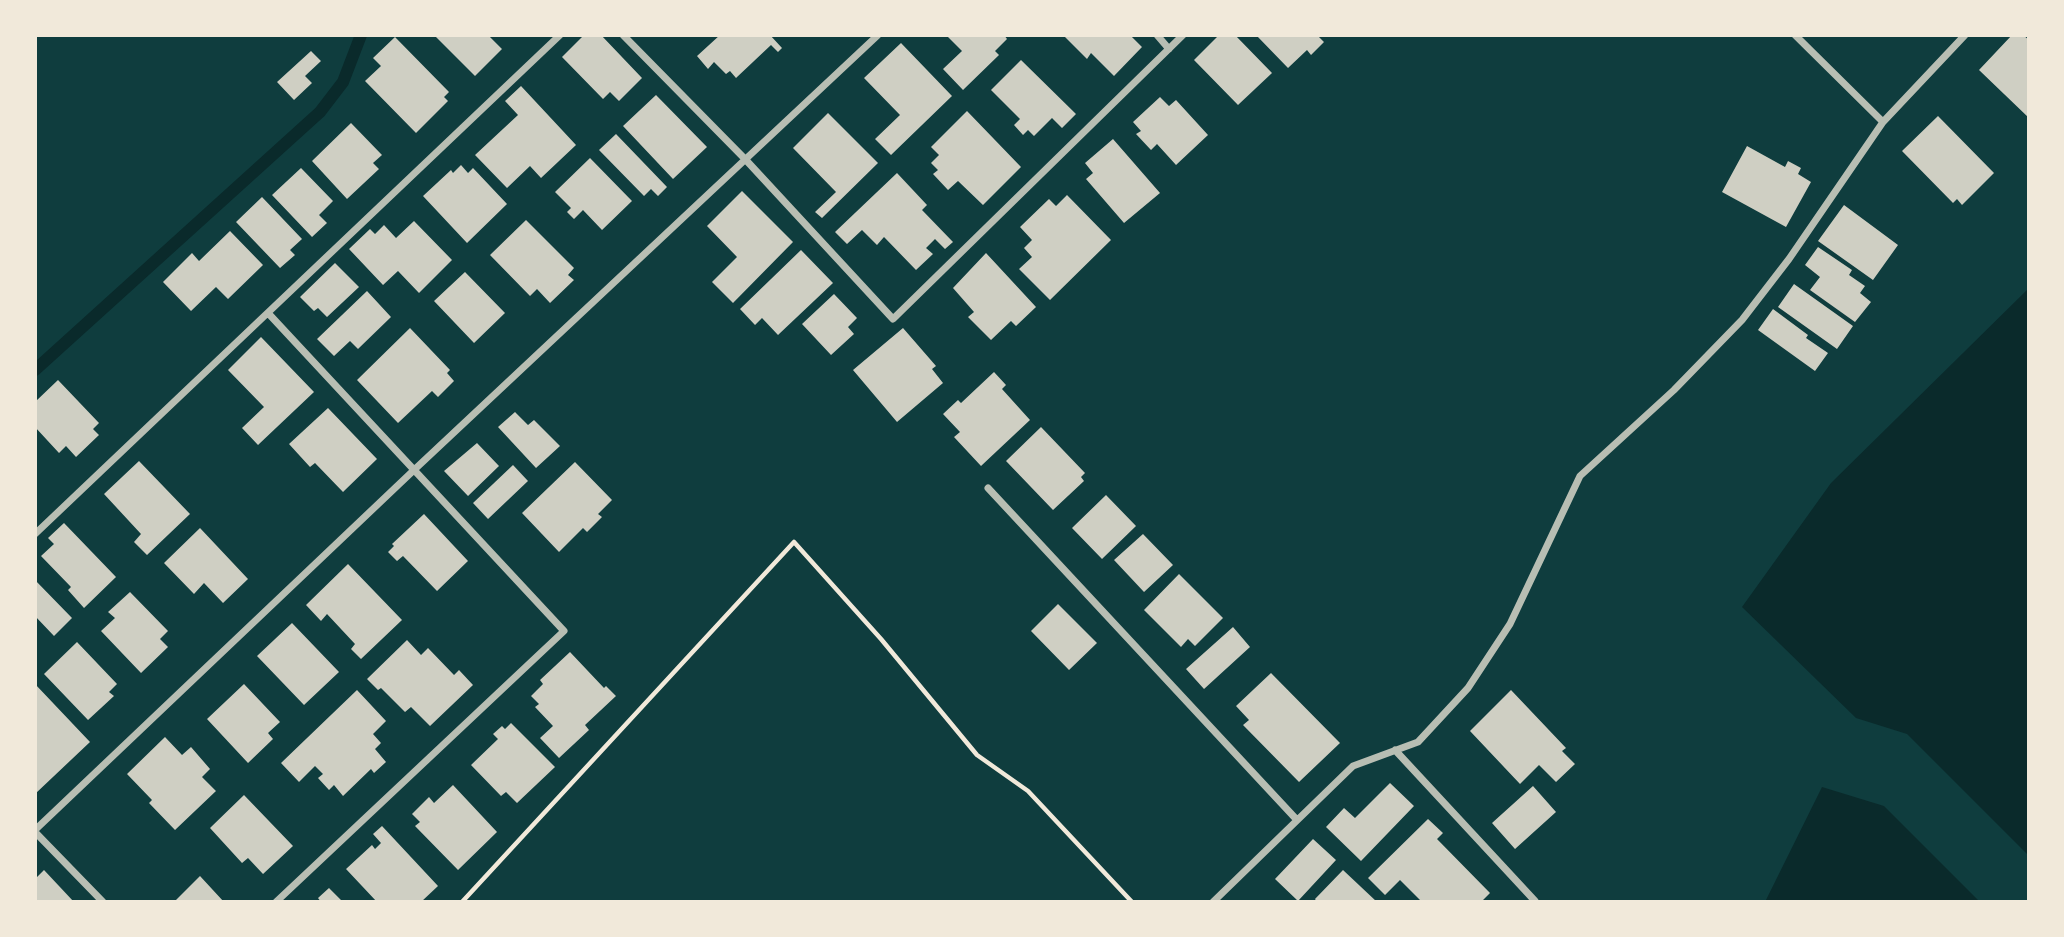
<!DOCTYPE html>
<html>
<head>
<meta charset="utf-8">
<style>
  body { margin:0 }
  #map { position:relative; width:2064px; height:937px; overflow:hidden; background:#0f3d3e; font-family:"Roboto Condensed",sans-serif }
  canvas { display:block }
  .frame { position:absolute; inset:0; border:37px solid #f1e9da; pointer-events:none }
</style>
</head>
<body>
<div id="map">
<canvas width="2064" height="937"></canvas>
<div class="frame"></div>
</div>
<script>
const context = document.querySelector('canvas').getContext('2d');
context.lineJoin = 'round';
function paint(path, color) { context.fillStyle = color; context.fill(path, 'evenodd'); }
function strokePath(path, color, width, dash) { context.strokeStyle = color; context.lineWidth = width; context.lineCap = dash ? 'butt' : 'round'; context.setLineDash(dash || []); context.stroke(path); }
const water = new Path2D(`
  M2029,288V856L1907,734L1856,718L1742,607L1831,483Z
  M1822,787L1884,806L1980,902H1765Z`);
const stream = new Path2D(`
  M35,370L320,112L343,82L361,35`);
const building = new Path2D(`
  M434,35H488L502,49L475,76Z
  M584,35H601L642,78L619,101L610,92L603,99L562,57Z
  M720,35H770L782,48L778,52L771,45L736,78L730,71L726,74L714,62L708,69L697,56Z
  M946,35H1004L1007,39L995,51L999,55L963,90L943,69L962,51Z
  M1063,35H1130L1142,47L1114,76L1091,53L1087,59Z
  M1219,35H1235L1272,73L1238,105L1194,60Z
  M1256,35H1317L1324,42L1311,55L1307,50L1288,68Z
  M2012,35H2023L2029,40V118L1979,70Z
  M395,37L449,92L444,97L448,101L416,133L365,81L381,66L373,58Z
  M901,43L952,96L891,155L875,139L900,115L864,78Z
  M311,51L321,61L305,76L312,83L294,100L277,82Z
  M1021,60L1076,114L1062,128L1052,118L1034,136L1028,130L1023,135L1014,125L1020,119L991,90Z
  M521,86L576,145L541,178L530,166L507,188L475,155L518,115L505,101Z
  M656,95L707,147L673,179L623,126Z
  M1160,97L1169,106L1176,100L1208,135L1176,165L1157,144L1151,150L1136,134L1141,131L1133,122Z
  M967,111L1021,167L983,205L958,181L948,190L933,174L938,170L931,163L939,155L931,147Z
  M828,113L878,163L822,218L815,212L836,192L793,148Z
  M1938,116L1994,173L1962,205L1957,199L1953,203L1902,151Z
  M351,123L382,155L373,163L379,169L347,199L312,161Z
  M616,134L667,187L658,196L651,189L644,196L599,150Z
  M1113,139L1160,193L1124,223L1086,179L1093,173L1085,163Z
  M1747,146L1785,167L1788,161L1801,168L1798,174L1811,182L1786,227L1722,192Z
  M590,158L632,201L602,230L583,210L574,219L567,212L571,208L555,192Z
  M461,165L468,173L473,168L507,204L467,243L423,196L451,170L453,173Z
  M301,168L333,201L319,215L327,223L312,237L272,195Z
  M897,173L927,205L922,210L953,242L945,249L935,239L926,248L933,254L916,270L884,237L877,245L862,230L847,244L835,232Z
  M742,191L793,242L733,303L712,282L737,257L707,226Z
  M1067,195L1111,240L1050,300L1019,269L1032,257L1024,248L1032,240L1020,227L1049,199L1056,206Z
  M262,197L302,239L290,250L295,255L280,268L236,222Z
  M1844,205L1898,245L1873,280L1818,241Z
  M526,220L574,268L568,275L574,280L550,303L537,289L530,296L490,255Z
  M414,221L452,260L419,293L398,271L383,285L349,249L370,229L375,234L384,225L396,238Z
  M230,231L263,265L228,299L216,287L191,311L163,282L192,253L199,261Z
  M1818,247L1852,270L1849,275L1865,286L1860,293L1871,302L1855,322L1810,290L1820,277L1805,265Z
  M801,250L833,283L778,335L762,318L755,325L740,309Z
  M986,253L1036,307L1016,326L1011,321L991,340L968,317L974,312L953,288Z
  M335,263L359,287L327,317L318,308L314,311L300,297Z
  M465,272L505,313L474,343L434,301Z
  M1794,284L1853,326L1837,349L1778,307Z
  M367,291L391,317L358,349L350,341L334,356L317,339Z
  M834,294L857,318L848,327L854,334L831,355L802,324Z
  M1773,309L1808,335L1806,338L1828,353L1815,371L1758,330Z
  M410,328L450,370L447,373L454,381L438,397L432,391L398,423L357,380Z
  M903,328L936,366L932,369L943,383L897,422L853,370Z
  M261,337L314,392L258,445L242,428L264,407L228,370Z
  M994,372L1006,385L1002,389L1030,420L981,466L954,437L960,432L943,414L958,400L961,403Z
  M58,380L99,423L93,429L99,435L76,457L66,446L59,453L35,427V402Z
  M328,408L377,459L343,492L315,463L310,467L289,444Z
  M515,412L528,425L534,420L560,446L536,468L498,427Z
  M1041,427L1085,473L1081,477L1084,481L1053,510L1006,461Z
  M477,443L499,466L468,496L444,471Z
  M139,461L190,514L147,555L134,542L141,534L104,494Z
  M575,462L612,500L598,514L602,517L587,532L583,528L559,552L522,513Z
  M513,465L528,481L488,519L473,503Z
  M1106,495L1136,526L1102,559L1072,528Z
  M424,514L468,561L437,591L403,556L397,561L388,552L394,546L392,544Z
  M64,523L116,577L84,608L68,590L71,587L41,556L54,544L48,538Z
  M200,528L248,579L223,603L204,583L194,594L164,563Z
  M1143,534L1173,565L1144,592L1114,560Z
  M348,564L402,620L361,659L351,649L355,644L327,614L321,621L306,605Z
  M1179,574L1223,618L1195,646L1188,639L1181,647L1144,610Z
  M35,580L72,618L54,636L35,616Z
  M130,592L168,631L160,639L168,647L141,673L101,631L115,618L108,612Z
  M1058,604L1097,643L1069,670L1031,631Z
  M292,623L339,672L304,705L257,656Z
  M1233,627L1250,647L1204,689L1186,669Z
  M407,640L421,655L428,648L454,675L459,670L473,685L430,726L411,707L405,712L381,688L378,690L367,679Z
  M77,642L117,684L109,692L114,696L88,720L44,674Z
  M570,652L604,688L606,686L616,696L585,725L589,730L559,758L540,738L553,726L535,707L539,704L531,696L543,684L540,680Z
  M1271,673L1340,743L1299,782L1243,725L1249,720L1236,706Z
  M35,684L90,742L35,794Z
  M244,684L280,722L268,733L273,739L248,763L207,719Z
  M357,690L386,721L373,734L381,743L375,749L386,762L374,773L371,769L343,796L334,785L329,790L318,778L323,774L315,766L299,782L281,763Z
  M1511,690L1566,748L1562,751L1575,764L1556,782L1539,765L1520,784L1470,731Z
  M511,723L555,767L517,803L506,792L501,796L471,765L498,739L493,734L502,726L505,729Z
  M165,737L182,755L191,747L210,769L202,777L216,791L175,830L149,803L152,800L127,774Z
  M1390,783L1414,806L1361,861L1326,827L1344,808L1355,818Z
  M453,785L497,832L458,870L415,826L420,822L412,814L429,797L434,803Z
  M1533,786L1556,812L1515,849L1492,823Z
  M244,795L293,846L263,874L248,858L242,863L210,828Z
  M1428,819L1443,833L1437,839L1490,893L1481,902H1422L1400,880L1385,895L1368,878Z
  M382,826L438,886L421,902H377L346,869L372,845L375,849L381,843L373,834Z
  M1313,839L1336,860L1298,901L1275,879Z
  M44,870L74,902H35V879Z
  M1343,870L1377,902H1317L1315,899Z
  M200,876L224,902H174Z
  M329,888L343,902H321L318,898Z`);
const path = new Path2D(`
  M462,902L794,542L881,639L977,755L1028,791L1132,902`);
const minor = new Path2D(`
  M623,35L745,159L893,319L1183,35
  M1157,35L1169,49
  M1795,35L1883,122
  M268,313L564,631L276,902
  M988,488L1297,820
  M35,534L560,35
  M1395,750L1535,901
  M35,830L414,470L878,35
  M35,832L103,902
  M1213,902L1353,766L1418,742L1468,688L1510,624L1580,476L1674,390L1742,320L1789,259L1883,122L1965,35`);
paint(water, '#0a2a2b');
strokePath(stream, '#0a2a2b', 12);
paint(building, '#cfcfc3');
strokePath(path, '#f1e9da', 4.5);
strokePath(minor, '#b8beb3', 7);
</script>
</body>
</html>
